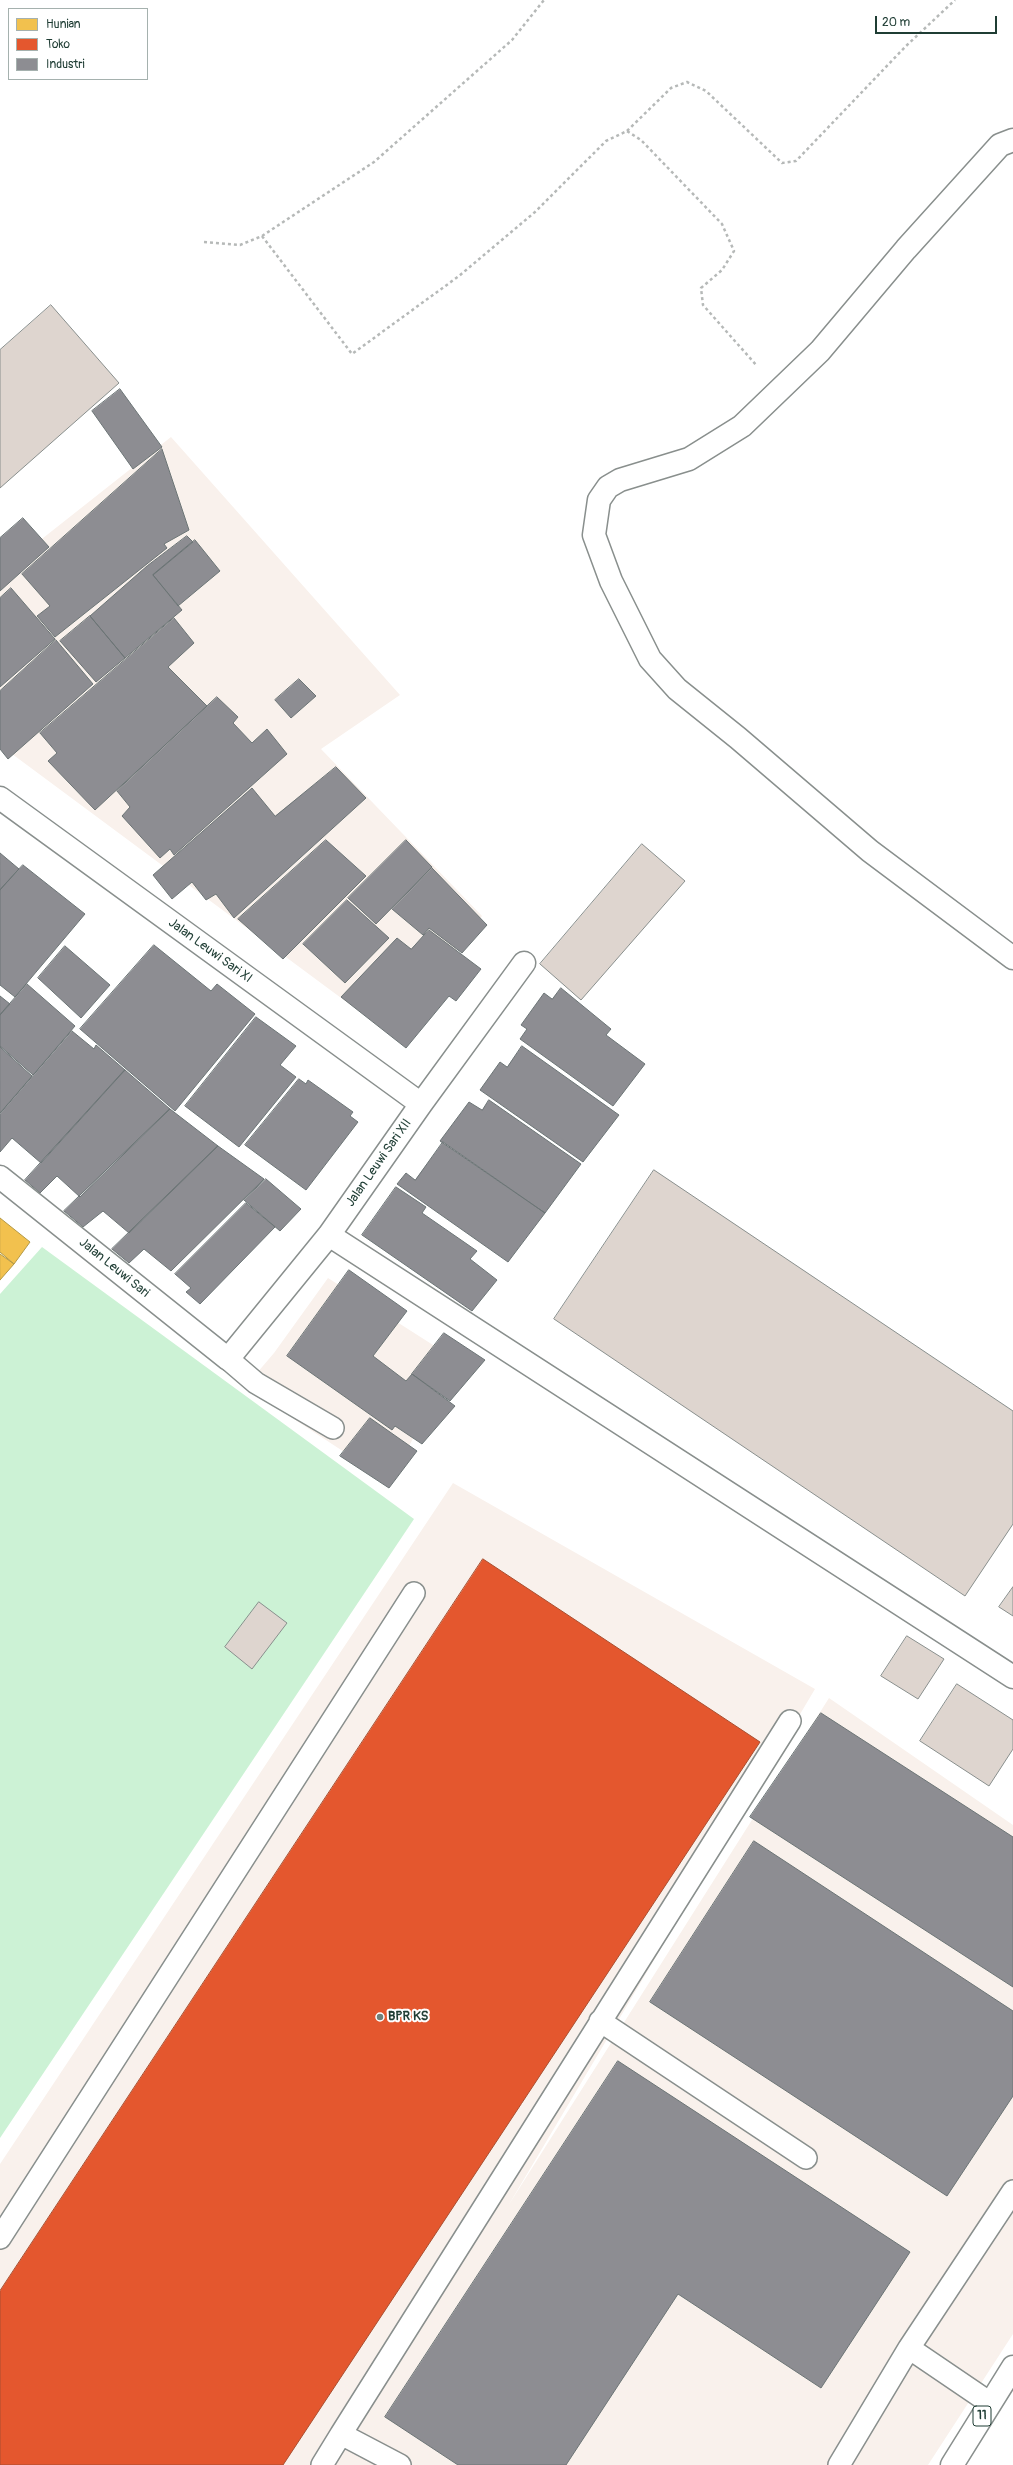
<!DOCTYPE html>
<html>
<head>
<meta charset="utf-8">
<style>
  body { margin:0 }
  #map { position:relative; width:1013px; height:2465px; overflow:hidden; background:#fff; font-family:Pangolin,sans-serif }
  canvas { display:block }
  .legend { position:absolute; left:8px; top:8px; width:140px; height:72px; box-sizing:border-box; background:#fff; border:1px solid #a5b1ae; margin:0; padding:5px 7px; list-style:none; font-size:12px; color:#1f3d34 }
  .legend li { display:flex; align-items:center; gap:8px; height:20px }
  .legend b { width:20px; border:1px solid #a5b1ae }
  .scale { position:absolute; left:875px; top:16px; width:122px; height:18px; box-sizing:border-box; border:2px solid #1f3d34; border-top:0; padding-left:5px; font-size:12px; line-height:14px; white-space:nowrap; color:#1f3d34; -webkit-text-stroke:3px #fff; paint-order:stroke }
</style>
</head>
<body>
<div id="map">
<canvas width="1013" height="2465"></canvas>
<ul class="legend">
<li><b style="height:11px;background:#f2c14e"></b>Hunian</li>
<li><b style="height:11px;background:#e4572e"></b>Toko</li>
<li><b style="height:11px;background:#8d8d92"></b>Industri</li>
</ul>
<div class="scale">20 m</div>
</div>
<script>
const context = document.querySelector('canvas').getContext('2d');
context.lineJoin = 'round';
function paint(path, color) { context.fillStyle = color; context.fill(path, 'evenodd'); }
function strokePath(path, color, width, dash) { context.strokeStyle = color; context.lineWidth = width; context.lineCap = dash ? 'butt' : 'round'; context.setLineDash(dash || []); context.stroke(path); }
function drawText(font, color, halo, rows, align = 'center') {
  context.font = font + ' Pangolin,sans-serif'; context.lineWidth = 4; context.setLineDash([]); context.textBaseline = 'middle'; context.strokeStyle = halo; context.fillStyle = color; for (const [text, x, y, turn = 0] of rows) {
    context.save(); context.translate(x, y); context.rotate((+turn || 0) * Math.PI / 180); context.textAlign = isNaN(turn) ? turn : align; if (halo) context.strokeText(text, 0, 0); context.fillText(text, 0, 0); context.restore();
  }
}
const built = new Path2D(`
  M171,437L400,695L321,749L482,916L391,1035L0,745V572Z
  M328,1278L455,1359L390,1482L245,1387L274,1353Z
  M453,1483L815,1689L508,2206L829,1698L1013,1825V2334L928,2465H0V2164Z`);
const green = new Path2D(`
  M42,1247L414,1519L0,2138V1294Z`);
const homes = new Path2D(`
  M0,1218L30,1242L14,1264L0,1252Z
  M0,1254L14,1264L0,1280Z`);
const shops = new Path2D(`
  M483,1559L760,1742L283,2465H0V2291Z`);
const industry = new Path2D(`
  M120,389L162,447L133,469L92,411Z
  M162,449L189,530L164,544L167,548L55,637L37,616L50,606L22,574Z
  M23,518L49,547L0,591V538Z
  M187,536L193,542L153,575L182,610L125,658L90,616L147,566Z
  M195,540L220,571L178,606L153,575Z
  M11,588L55,639L0,687V598Z
  M90,616L125,658L96,682L60,641Z
  M174,618L194,643L168,667L207,706L95,810L48,761L57,753L40,733Z
  M56,640L93,684L8,759L0,749V691Z
  M299,679L316,696L291,718L275,700Z
  M217,697L238,717L233,723L252,743L267,729L287,754L174,855L170,849L160,858L122,816L130,807L117,791Z
  M336,767L366,798L234,918L216,894L206,900L192,882L172,899L153,875L252,788L275,816Z
  M326,840L366,876L283,959L238,919Z
  M406,840L432,867L376,924L348,898Z
  M0,853L19,869L0,890Z
  M23,865L85,914L15,997L0,985V890Z
  M432,868L487,925L462,953L429,928L423,935L392,909Z
  M347,900L389,938L345,983L303,944Z
  M429,930L481,969L456,1001L449,996L406,1048L341,997L397,938L411,949Z
  M154,945L211,991L217,984L255,1014L175,1111L80,1029Z
  M65,946L110,985L81,1018L38,978Z
  M27,984L75,1026L33,1075L0,1046V1015Z
  M561,988L611,1029L606,1035L645,1064L613,1106L520,1039L527,1029L521,1025L544,993L552,999Z
  M0,996L10,1004L0,1015Z
  M256,1017L296,1046L280,1065L296,1077L239,1147L185,1106Z
  M72,1031L94,1049L96,1045L125,1070L41,1163L12,1138L0,1152V1114Z
  M522,1046L619,1115L583,1162L480,1090L500,1062L507,1067Z
  M0,1047L32,1076L0,1113Z
  M125,1070L170,1109L80,1197L57,1176L40,1193L25,1180Z
  M299,1079L306,1084L308,1080L353,1112L350,1116L358,1122L306,1190L245,1145Z
  M489,1100L581,1164L545,1213L440,1141L469,1102L482,1110Z
  M170,1109L218,1146L129,1233L103,1211L83,1227L64,1211Z
  M443,1142L545,1213L508,1262L397,1184L406,1173L415,1180Z
  M218,1146L264,1179L171,1271L144,1249L129,1263L112,1249Z
  M266,1179L301,1209L280,1231L244,1200Z
  M396,1187L426,1207L422,1213L477,1251L470,1259L497,1280L472,1311L362,1235Z
  M246,1203L275,1227L200,1304L186,1292L191,1288L175,1274Z
  M349,1270L407,1311L373,1356L406,1381L412,1374L455,1406L422,1444L395,1426L392,1430L287,1356Z
  M444,1333L485,1360L450,1401L412,1374Z
  M370,1418L417,1451L389,1488L340,1456Z
  M821,1713L1013,1837V1987L750,1817Z
  M754,1841L1013,2011V2096L947,2196L650,2002Z
  M618,2061L910,2252L821,2388L678,2294L566,2465H458L385,2417Z`);
const building = new Path2D(`
  M51,305L119,383L0,488V350Z
  M642,844L685,881L581,1000L540,964Z
  M654,1170L1013,1411V1524L965,1596L554,1319Z
  M1013,1587V1616L999,1607Z
  M259,1602L287,1623L252,1669L225,1647Z
  M907,1636L944,1659L918,1699L881,1676Z
  M957,1684L1013,1720V1749L989,1786L920,1741Z`);
const path = new Path2D(`
  M627,131L671,88L687,82L706,91L782,163L796,161L906,46L955,0
  M262,236L352,354L459,276L535,212L606,141L627,131L641,140L722,224L734,251L722,270L701,288L703,305L757,366
  M204,242L240,245L262,236L374,162L512,40L544,0`);
const service = new Path2D(`
  M228,1359L256,1383L333,1428
  M600,2021L806,2158
  M0,2238L414,1593
  M909,2348L1013,2191
  M341,2434L790,1721
  M322,2465L341,2434L400,2465
  M839,2465L909,2348L990,2403`);
const minor = new Path2D(`
  M1013,140L1000,145L906,249L820,351L742,426L689,459L620,480L608,487L599,500L594,535L611,581L650,659L677,689L738,738L870,851L1013,958
  M0,798L421,1104
  M0,1177L228,1359L329,1235L421,1104L524,963
  M329,1235L1013,1677`);
const trunk = new Path2D(`
  M952,2465L1013,2367`);
const markers = [
  [380,2017,4,"#6d817b"]
];
const shields = [
  [982,2416,18]
];
const shieldNames = [
  ["11",982,2416]
];
const streetNames = [
  ["Jalan Leuwi Sari XI",210,951,36],
  ["Jalan Leuwi Sari XII",379,1163,-55],
  ["Jalan Leuwi Sari",114,1268,39]
];
const poiNames = [
  ["BPR KS",388,2017]
];
paint(built, '#f9f1ec');
paint(green, '#ccf2d5');
paint(homes, '#f2c14e');
strokePath(homes, '#b39946', 1);
paint(shops, '#e4572e');
strokePath(shops, '#a94f30', 1);
paint(industry, '#8d8d92');
strokePath(industry, '#6c7576', 1);
paint(building, '#ded5cf');
strokePath(building, '#898f8d', 1);
strokePath(service, '#898f8d', 24);
strokePath(minor, '#898f8d', 25);
strokePath(trunk, '#898f8d', 25);
strokePath(path, '#b6b9b8', 2.5, [3, 3]);
strokePath(service, '#fff', 21);
strokePath(minor, '#fff', 22);
strokePath(trunk, '#fff', 22);
for (const [x, y, r, color] of markers) { const dot = new Path2D(); dot.arc(x, y, r, 0, 2 * Math.PI); context.fillStyle = color; context.fill(dot); strokePath(dot, '#fff', 1.5); }
for (const [x, y, w] of shields) { const box = new Path2D(); box.roundRect(x - w / 2, y - 10, w, 20, 3); context.fillStyle = '#fff'; context.fill(box); strokePath(box, '#1f3d34', 1); }
drawText('bold 12px', '#1f3d34', null, shieldNames);
drawText('13px', '#1f3d34', '#fff', streetNames);
drawText('bold 13px', '#1f3d34', '#fff', poiNames, 'left');
</script>
</body>
</html>
